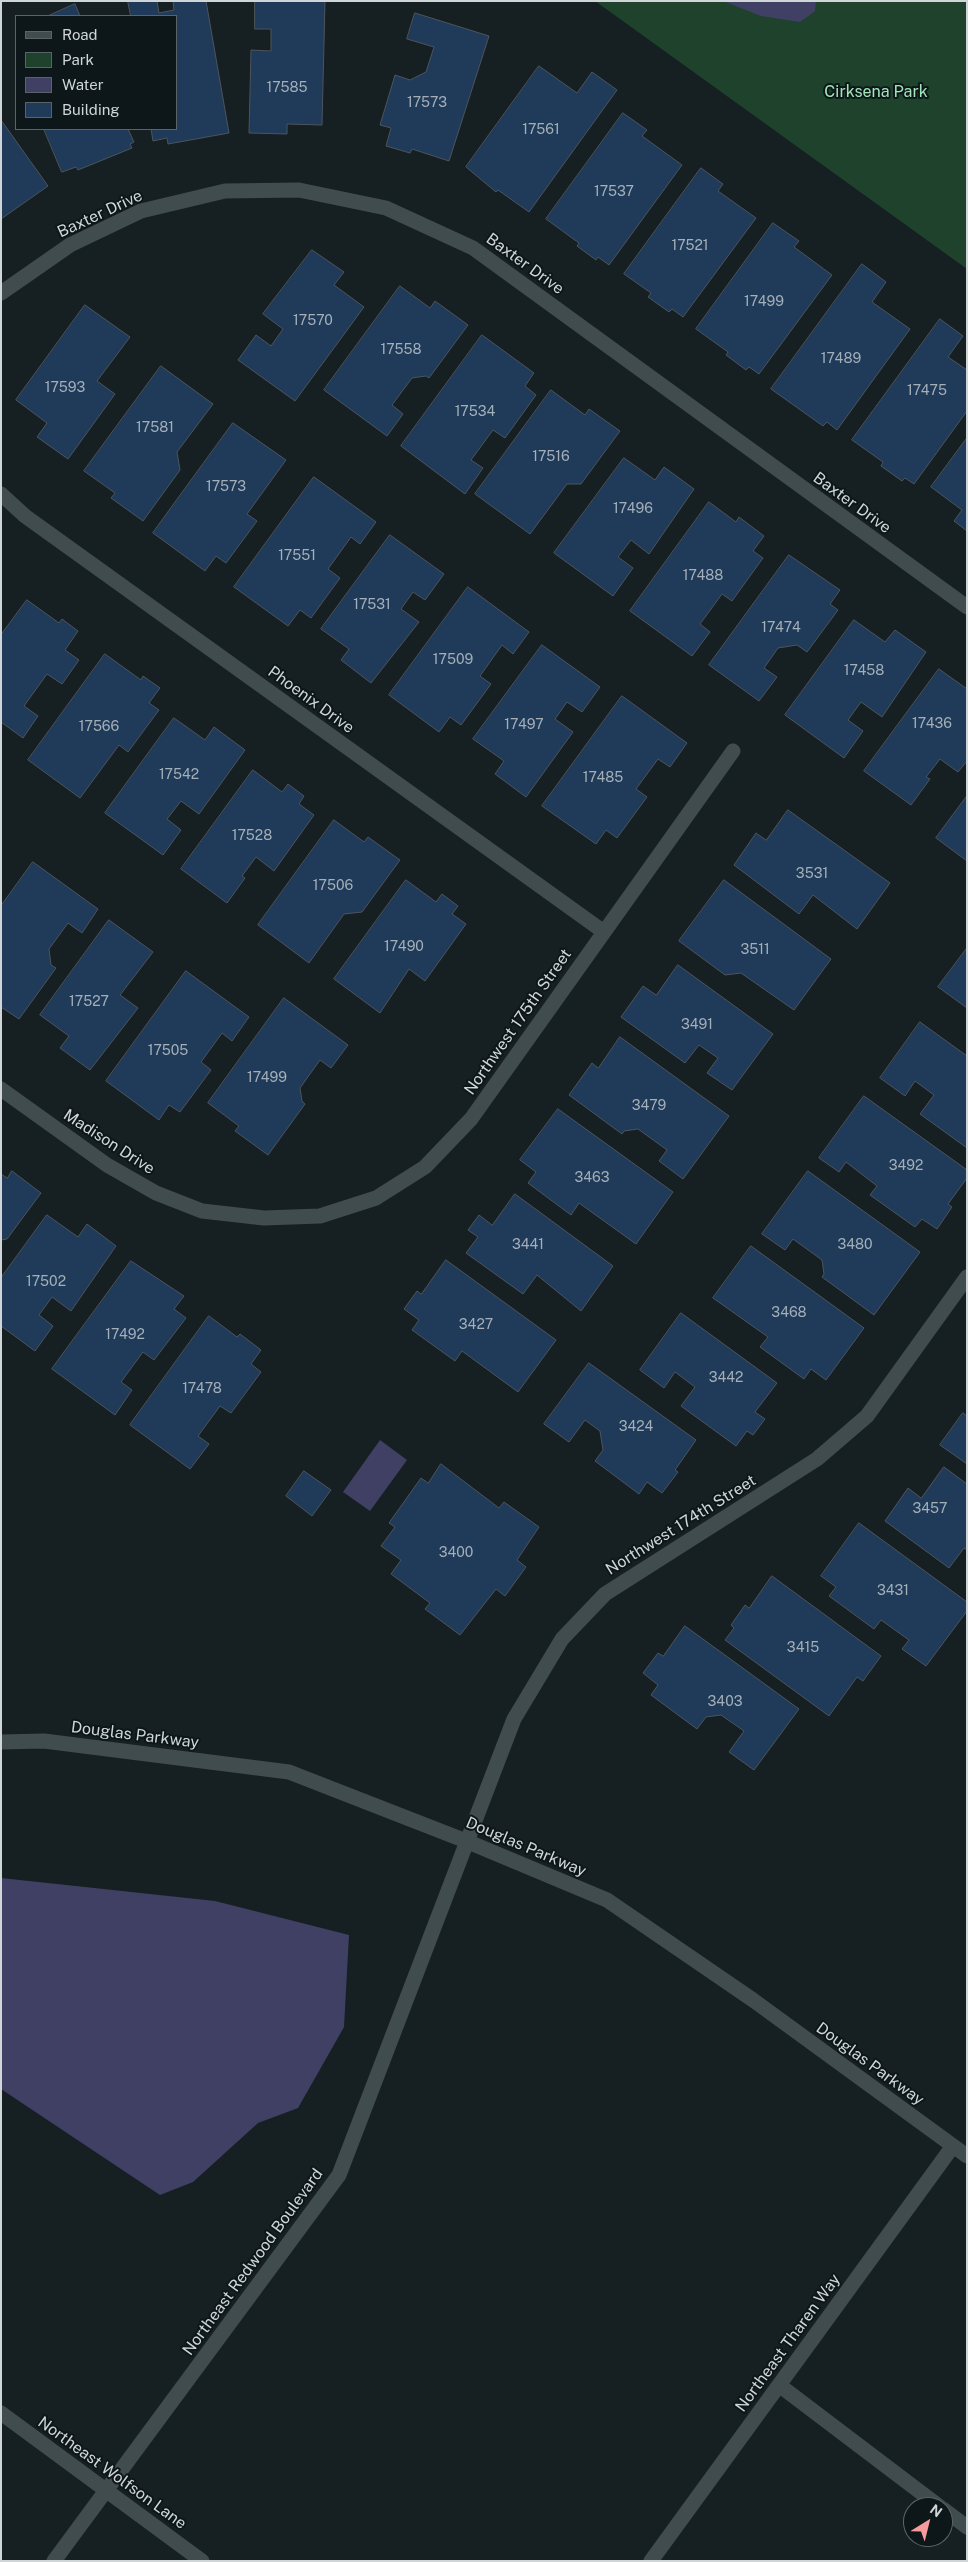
<!DOCTYPE html>
<html>
<head>
<meta charset="utf-8">
<style>
  body { margin:0 }
  #map { position:relative; width:968px; height:2562px; overflow:hidden; background:#162023; font-family:"Public Sans",sans-serif }
  canvas { display:block }
  .frame { position:absolute; inset:0; border:2px solid #d0d6d8; pointer-events:none }
  .legend { position:absolute; left:15px; top:15px; width:162px; height:115px; box-sizing:border-box; background:#0d171a; border:1px solid #5b6366; margin:0; padding:6px 9px; list-style:none; font-size:15px; color:#d0d6d8 }
  .legend li { display:flex; align-items:center; gap:10px; height:25px }
  .legend b { width:25px; border:1px solid #5b6366 }
  .north { position:absolute; left:903px; top:2497px; width:50px; height:50px; box-sizing:border-box; background:#0d171a; border:1px solid #5b6366; border-radius:50%; rotate:36deg; font-size:14px; font-weight:700; line-height:20px; text-align:center; color:#d0d6d8 }
  .north::after { content:''; display:block; margin:auto; width:18px; height:22px; background:#f59b9b; clip-path:polygon(50% 0,100% 100%,50% 72%,0 100%) }
</style>
</head>
<body>
<div id="map">
<canvas width="968" height="2562"></canvas>
<div class="frame"></div>
<ul class="legend">
<li><b style="height:6px;background:#414c4f"></b>Road</li>
<li><b style="height:14px;background:#1e422b"></b>Park</li>
<li><b style="height:14px;background:#404065"></b>Water</li>
<li><b style="height:14px;background:#1f3b59"></b>Building</li>
</ul>
<div class="north">N</div>
</div>
<script>
const context = document.querySelector('canvas').getContext('2d');
context.lineJoin = 'round';
function paint(path, color) { context.fillStyle = color; context.fill(path, 'evenodd'); }
function strokePath(path, color, width, dash) { context.strokeStyle = color; context.lineWidth = width; context.lineCap = dash ? 'butt' : 'round'; context.setLineDash(dash || []); context.stroke(path); }
function drawText(font, color, halo, rows, align = 'center') {
  context.font = font + ' "Public Sans",sans-serif'; context.lineWidth = 4; context.setLineDash([]); context.textBaseline = 'middle'; context.strokeStyle = halo; context.fillStyle = color; for (const [text, x, y, turn = 0] of rows) {
    context.save(); context.translate(x, y); context.rotate((+turn || 0) * Math.PI / 180); context.textAlign = isNaN(turn) ? turn : align; if (halo) context.strokeText(text, 0, 0); context.fillText(text, 0, 0); context.restore();
  }
}
const green = new Path2D(`
  M595,1H967V269Z`);
const water = new Path2D(`
  M723,1H816L815,11L800,22L761,16Z
  M380,1440L407,1460L370,1511L343,1492Z
  M1,1878L215,1901L349,1935L344,2027L298,2108L258,2123L193,2182L160,2195L1,2089Z`);
const building = new Path2D(`
  M128,1H157L159,13L174,10L173,1H206L229,133L168,144L167,138L153,141L151,129H176V16H131Z
  M255,1H325L322,125L287,124V134L249,133L251,50L271,51V29H255Z
  M75,4L80,16H48Z
  M415,13L489,36L449,161L412,149L410,153L386,146L391,128L380,125L395,75L410,80L426,72L434,47L407,39Z
  M539,66L577,93L592,72L617,90L529,212L498,190L496,192L466,167Z
  M623,113L647,130L642,136L682,165L609,265L598,257L596,260L577,246L579,243L546,219Z
  M1,120L48,186L1,219Z
  M44,129H128L134,142L130,144L132,148L78,170L76,167L62,172Z
  M701,168L723,184L718,191L756,218L683,317L672,309L669,312L648,297L651,293L624,274Z
  M773,223L799,241L794,247L832,275L759,374L749,367L746,370L726,355L728,352L696,329Z
  M312,250L344,272L334,285L364,307L295,401L238,360L256,335L271,346L283,329L263,314Z
  M862,264L886,282L872,302L910,329L837,430L827,422L823,426L771,389Z
  M400,286L430,308L435,301L468,325L429,378L426,376L412,378L392,405L403,414L387,436L324,390Z
  M85,305L130,337L97,381L115,394L68,459L37,437L47,423L16,400Z
  M940,319L963,336L948,357L967,370V411L914,484L905,478L902,481L881,466L883,462L852,440Z
  M482,335L534,373L525,386L536,395L505,438L493,430L471,460L483,468L465,494L401,446Z
  M161,366L213,404L177,452L180,470L143,521L111,498L115,493L84,471Z
  M551,390L585,415L589,409L620,431L581,484H567L530,534L475,494Z
  M233,423L286,460L247,514L257,521L226,563L216,556L205,571L153,533Z
  M967,438V531L954,521L962,510L931,487Z
  M624,458L655,480L664,467L694,489L649,554L631,540L618,557L633,568L613,596L554,553Z
  M314,477L376,522L360,544L351,537L328,569L340,578L311,618L300,610L288,626L234,587Z
  M709,502L736,522L739,517L764,536L753,551L763,558L732,601L722,594L700,624L710,632L692,656L630,611Z
  M390,535L444,574L425,600L413,592L401,609L419,622L371,683L341,660L349,649L321,629Z
  M789,555L840,590L830,604L838,610L807,652L797,645L778,648L764,668L777,677L759,701L709,665Z
  M468,587L529,632L513,654L502,645L480,676L491,684L461,725L450,717L439,732L389,695Z
  M27,600L59,623L62,619L78,631L65,650L79,660L62,684L47,674L24,706L38,716L23,738L1,722V635Z
  M854,620L885,642L895,630L926,652L882,717L861,702L848,720L863,731L844,758L785,715Z
  M542,645L600,687L582,712L567,702L555,719L573,732L526,797L495,774L504,761L473,739Z
  M105,654L141,680L143,676L160,688L149,703L159,710L128,752L119,745L80,798L28,760Z
  M939,669L967,689V761L958,772L940,759L926,777L930,779L911,805L864,771Z
  M622,696L687,743L670,767L658,759L636,789L647,797L617,838L606,830L596,844L542,806Z
  M174,718L205,740L214,727L245,750L199,814L181,801L167,819L181,830L163,855L105,813Z
  M253,770L282,792L288,784L304,796L299,804L314,815L274,871L256,857L242,876L245,878L227,903L181,869Z
  M967,796V861L936,838Z
  M788,810L890,883L857,929L813,895L799,914L734,865L756,833L766,840Z
  M334,820L364,842L368,837L400,860L362,912L344,914L309,963L258,925Z
  M33,862L98,909L82,933L68,923L49,949L51,965L56,968L19,1019L1,1007V906Z
  M406,880L436,902L442,894L458,906L452,914L466,924L425,981L409,969L380,1013L334,979Z
  M724,880L831,959L794,1010L741,973L725,975L679,941Z
  M109,920L153,952L120,995L138,1008L90,1070L60,1048L69,1036L40,1015Z
  M967,948V1008L938,987Z
  M678,965L773,1034L732,1090L707,1073L718,1058L699,1045L685,1063L621,1017L643,986L656,995Z
  M186,971L249,1017L232,1041L222,1033L201,1062L211,1070L180,1112L169,1105L159,1120L106,1081Z
  M284,998L348,1045L331,1068L320,1060L300,1088L302,1101L305,1104L268,1155L235,1131L239,1126L208,1103Z
  M920,1022L967,1056V1148L920,1114L934,1095L915,1081L905,1096L880,1078Z
  M620,1037L729,1116L683,1179L659,1161L667,1150L638,1129L624,1131L622,1134L569,1095L592,1063L598,1068Z
  M864,1096L967,1170V1178L948,1204L952,1207L937,1229L922,1219L915,1227L870,1195L877,1186L846,1162L839,1172L819,1158Z
  M558,1109L673,1192L636,1244L579,1203L571,1215L528,1183L536,1172L520,1160Z
  M12,1171L41,1193L7,1239L1,1240V1174L7,1178Z
  M808,1171L920,1252L874,1315L822,1277L824,1274L822,1260L793,1239L785,1250L762,1234Z
  M515,1194L613,1266L581,1311L537,1275L523,1294L466,1253L478,1237L468,1230L479,1215L492,1225Z
  M47,1215L78,1237L87,1224L116,1246L71,1311L52,1297L39,1315L53,1326L35,1351L1,1326V1278Z
  M751,1246L864,1328L826,1380L811,1369L804,1379L760,1347L768,1337L713,1298Z
  M446,1260L556,1340L518,1392L462,1351L455,1361L412,1330L419,1320L404,1309L417,1291L421,1294Z
  M131,1261L184,1296L174,1309L186,1318L154,1360L143,1352L121,1382L132,1390L115,1415L52,1369Z
  M681,1313L777,1383L755,1412L765,1419L753,1435L747,1431L736,1446L681,1406L695,1387L675,1372L664,1388L640,1370Z
  M209,1316L237,1337L240,1334L261,1350L251,1364L261,1372L231,1413L220,1406L198,1436L209,1444L190,1469L130,1425Z
  M589,1363L696,1440L675,1470L678,1472L662,1493L647,1482L639,1494L595,1461L603,1450L600,1431L585,1420L569,1442L544,1424Z
  M963,1413L967,1416V1464L940,1445Z
  M441,1464L499,1508L504,1502L539,1527L517,1560L526,1567L505,1596L496,1589L460,1635L425,1609L430,1603L391,1574L401,1560L381,1546L395,1527L389,1523L421,1478L428,1483Z
  M944,1467L967,1484V1550L964,1548L949,1568L885,1521L908,1488L921,1498Z
  M304,1471L331,1490L312,1516L286,1496Z
  M859,1523L967,1602V1611L926,1666L902,1649L909,1640L881,1620L874,1629L829,1596L836,1587L821,1576Z
  M772,1576L881,1656L863,1681L857,1677L829,1716L725,1640L734,1628L731,1625L745,1605L749,1608Z
  M685,1626L799,1709L754,1770L729,1752L744,1731L721,1715L706,1717L697,1729L651,1695L658,1685L643,1673L658,1653L663,1656Z`);
const minor = new Path2D(`
  M1,293L70,245L141,211L225,191L299,190L386,208L473,248L967,607
  M1,494L25,516L604,932
  M1,1089L107,1165L156,1193L202,1211L264,1218L320,1216L376,1198L425,1167L471,1119L733,751
  M1,1742L44,1741L289,1772L466,1841L607,1900L753,2000L967,2156
  M779,2385L940,2507
  M1,2413L202,2561
  M943,2509L967,2527
  M54,2561L339,2175L514,1719L562,1639L605,1594L817,1459L867,1416L967,1277
  M651,2561L953,2146`);
const numberNames = [
  ["17585",287,88],
  ["17573",427,103],
  ["17561",541,130],
  ["17537",614,192],
  ["17521",690,246],
  ["17499",764,302],
  ["17570",313,321],
  ["17558",401,350],
  ["17489",841,359],
  ["17593",65,388],
  ["17475",927,391],
  ["17534",475,412],
  ["17581",155,428],
  ["17516",551,457],
  ["17573",226,487],
  ["17496",633,509],
  ["17551",297,556],
  ["17488",703,576],
  ["17531",372,605],
  ["17474",781,628],
  ["17509",453,660],
  ["17458",864,671],
  ["17436",932,724],
  ["17497",524,725],
  ["17566",99,727],
  ["17542",179,775],
  ["17485",603,778],
  ["17528",252,836],
  ["3531",812,874],
  ["17506",333,886],
  ["17490",404,947],
  ["3511",755,950],
  ["17527",89,1002],
  ["3491",697,1025],
  ["17505",168,1051],
  ["17499",267,1078],
  ["3479",649,1106],
  ["3492",906,1166],
  ["3463",592,1178],
  ["3441",528,1245],
  ["3480",855,1245],
  ["17502",46,1282],
  ["3468",789,1313],
  ["3427",476,1325],
  ["17492",125,1335],
  ["3442",726,1378],
  ["17478",202,1389],
  ["3424",636,1427],
  ["3457",930,1509],
  ["3400",456,1553],
  ["3431",893,1591],
  ["3415",803,1648],
  ["3403",725,1702]
];
const parkNames = [
  ["Cirksena Park",876,92]
];
const streetNames = [
  ["Baxter Drive",100,214,-25],
  ["Baxter Drive",525,264,36],
  ["Baxter Drive",852,503,36],
  ["Phoenix Drive",311,700,36],
  ["Northwest 175th Street",518,1022,-55],
  ["Madison Drive",109,1142,33],
  ["Northwest 174th Street",681,1525,-32],
  ["Douglas Parkway",135,1735,7],
  ["Douglas Parkway",526,1847,23],
  ["Douglas Parkway",870,2064,36],
  ["Northeast Redwood Boulevard",253,2262,-54],
  ["Northeast Tharen Way",788,2343,-54],
  ["Northeast Wolfson Lane",112,2473,36]
];
paint(green, '#1e422b');
paint(water, '#404065');
paint(building, '#1f3b59');
strokePath(building, '#4d545c', 1);
strokePath(minor, '#414c4f', 15);
drawText('14px', '#a4afb8', null, numberNames);
drawText('16px', '#a2e5b7', '#0d171a', parkNames);
drawText('16px', '#d0d6d8', '#0d171a', streetNames);
</script>
</body>
</html>
